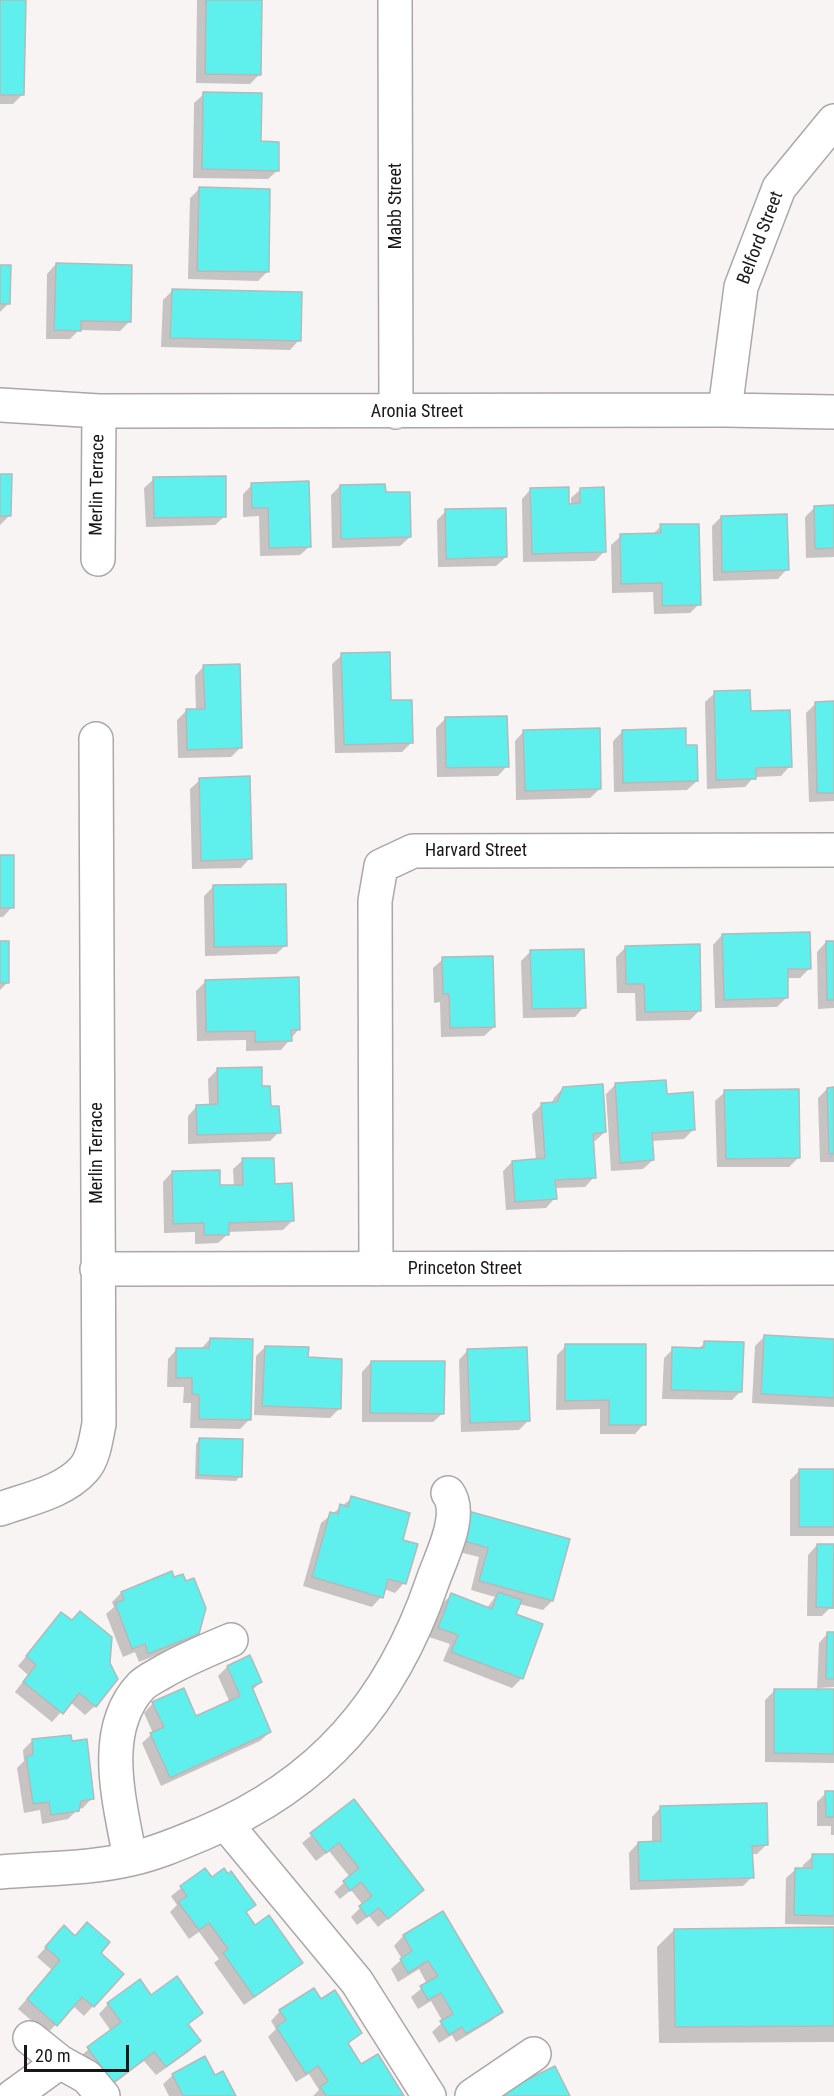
<!DOCTYPE html>
<html>
<head>
<meta charset="utf-8">
<style>
  body { margin:0 }
  #map { position:relative; width:834px; height:2096px; overflow:hidden; background:#f9f4f4; font-family:"Roboto Condensed",sans-serif }
  canvas { display:block }
  .scale { position:absolute; left:24px; top:2045px; width:105px; height:27px; box-sizing:border-box; border:3px solid #181616; border-top:0; padding-left:8px; font-size:18px; line-height:21px; white-space:nowrap; color:#181616; -webkit-text-stroke:4px #fff; paint-order:stroke }
</style>
</head>
<body>
<div id="map">
<canvas width="834" height="2096"></canvas>
<div class="scale">20 m</div>
</div>
<script>
const context = document.querySelector('canvas').getContext('2d');
context.lineJoin = 'round';
function paint(path, color) { context.fillStyle = color; context.fill(path, 'evenodd'); }
function strokePath(path, color, width, dash) { context.strokeStyle = color; context.lineWidth = width; context.lineCap = dash ? 'butt' : 'round'; context.setLineDash(dash || []); context.stroke(path); }
function drawText(font, color, halo, rows, align = 'center') {
  context.font = font + ' "Roboto Condensed",sans-serif'; context.lineWidth = 4.5; context.setLineDash([]); context.textBaseline = 'middle'; context.strokeStyle = halo; context.fillStyle = color; for (const [text, x, y, turn = 0] of rows) {
    context.save(); context.translate(x, y); context.rotate((+turn || 0) * Math.PI / 180); context.textAlign = isNaN(turn) ? turn : align; if (halo) context.strokeText(text, 0, 0); context.fillText(text, 0, 0); context.restore();
  }
}
const shadow = new Path2D(`
  M197,0H261L260,74L250,84L196,83Z
  M0,1L22,95L13,104H0Z
  M204,94L260,142L278,170L268,179L193,178L194,103Z
  M200,188L267,272L258,281L188,279L190,198Z
  M56,264L130,321L120,331L79,330L70,339H46L47,274Z
  M0,267L9,303L0,312Z
  M172,291L299,340L290,350L161,347L163,300Z
  M0,475L10,515L0,525Z
  M154,479L225,516L215,525L146,527L144,488Z
  M252,485L310,546L300,555L260,556L259,516L243,517V494Z
  M340,486L384,494L410,537L400,546L332,548L331,495Z
  M531,489L568,505H571V498L581,489L605,551L595,561L523,562L522,499Z
  M834,507V557L806,558L805,517L814,508Z
  M446,511L506,557L496,566L438,567L437,520Z
  M721,517L787,569L778,579L713,581L712,526Z
  M661,526L699,604L690,613L654,614L653,592L612,593L611,545L621,536L652,535Z
  M342,655L389,702L412,742L402,752L335,753L332,664Z
  M204,666L240,748L231,757L178,758L177,720L186,711H196L195,676Z
  M715,693L749,713L790,766L781,776L754,777L745,787L707,789L705,702Z
  M816,703H834V801L809,802L806,713Z
  M445,719L507,766L498,776L437,777L436,728Z
  M524,731L600,789L590,798L516,800L515,741Z
  M623,731L684,747L697,781L687,790L614,792L613,741Z
  M200,780L250,858L241,868L192,869L190,789Z
  M0,856L12,907L3,917H0Z
  M213,887L286,945L276,954L205,956L204,896Z
  M722,935L810,968L800,978H786V998L777,1007L715,1008L713,945Z
  M0,942L7,983L0,990Z
  M826,942H834V1008L818,1009L817,952Z
  M625,948L700,1010L690,1020L636,1021L635,993H617L616,957Z
  M531,951L584,1007L575,1017L523,1018L521,961Z
  M443,959L494,1027L484,1036L441,1037L440,1002L434,1003L433,968Z
  M206,981L299,1029L281,1050L246,1051V1040L197,1041L196,991Z
  M218,1069L261,1088L279,1132L270,1141L188,1144V1116L197,1106H209L208,1079Z
  M615,1085L694,1129L684,1139L651,1141L653,1160L643,1169L611,1171L606,1094Z
  M563,1088L605,1132L595,1141H592L594,1177L585,1187L555,1188V1198L546,1208L506,1210L503,1171L512,1162L536,1160L532,1114L541,1105L551,1104L554,1098Z
  M827,1089H834V1162H820L818,1098Z
  M725,1092L799,1157L789,1167H717L715,1101Z
  M243,1160L273,1185L292,1221L283,1230L228,1232V1234L218,1243L195,1244V1232L164,1233L163,1182L172,1172L218,1187L234,1186L233,1169Z
  M764,1337L834,1340V1407L752,1403L755,1346Z
  M210,1339L249,1420L240,1429L190,1428L191,1403H183L184,1387H167L168,1359L177,1349H201Z
  M705,1343L741,1391L732,1400L662,1399L664,1358L673,1349H698Z
  M566,1346L644,1424L635,1434H600V1409L556,1410L557,1355Z
  M265,1347L307,1359L339,1409L330,1418L254,1415L256,1356Z
  M468,1350L528,1421L519,1430L461,1432L459,1360Z
  M371,1362L443,1413L433,1422H362V1372Z
  M200,1439L240,1476L236,1481L195,1479L196,1444Z
  M799,1471H834V1536H790V1480Z
  M352,1498L401,1541L404,1583L395,1593L384,1589L381,1597L372,1607L303,1586L321,1523Z
  M459,1522L552,1601L543,1610L519,1604L515,1615L522,1678L512,1688L443,1661L450,1644L429,1637L442,1604L451,1595L487,1608L495,1597L471,1590L479,1557L451,1550Z
  M817,1545L834,1546V1609H829L822,1616H807L808,1555Z
  M121,1593L197,1634L187,1643L139,1662L135,1652L123,1657L106,1614L114,1607L112,1602Z
  M61,1614L95,1706L85,1715L70,1702L52,1722L15,1692L28,1675L18,1666Z
  M828,1633H834V1687L818,1688V1690L834,1691V1763L765,1762V1700L775,1690H817L819,1643Z
  M249,1657L260,1682L252,1691L270,1732L260,1741L161,1786L142,1743L153,1733L144,1713L153,1703L196,1718L230,1703L218,1676L227,1667Z
  M32,1741L92,1798L83,1808L78,1809L68,1819L42,1824L40,1810L24,1813L17,1768L24,1761L23,1750Z
  M826,1793H834V1835H831V1826H817V1802Z
  M353,1801L422,1890L378,1927L369,1916L357,1925L351,1917L363,1905L351,1890L340,1899L334,1892L350,1877L329,1851L316,1861L302,1843Z
  M661,1807L766,1845L757,1854H751L752,1877L743,1886L630,1890L629,1853L638,1843H652V1817Z
  M813,1856H834V1925L785,1924L786,1878L796,1869H803V1865Z
  M204,1870L211,1879L254,1905L245,1913L255,1927L301,1963L291,1972L244,2005L214,1963L219,1959L199,1932L189,1939L170,1912L177,1905L171,1896Z
  M442,1913L501,2012L491,2021L456,2042L452,2035L439,2043L432,2032L443,2022L431,2001L418,2009L411,1997L427,1984L419,1969L398,1982L391,1969L402,1959L394,1946L403,1936Z
  M834,1929V2042L659,2043L657,1947L674,1930Z
  M55,1937H75L99,1953L122,1974L84,2016L73,2006L47,2034L18,2009L52,1970L37,1957Z
  M314,1990L321,2001L360,2033L347,2045L361,2066L402,2096H313L319,2090L309,2074L296,2082L268,2037L276,2029L271,2021L280,2011Z
  M151,1997L201,2012L187,2025L199,2041L190,2051L156,2075L144,2061L103,2092L78,2058L111,2031L99,2014L108,2004Z
  M173,2075L215,2077L234,2096H169L163,2084Z`);
const building = new Path2D(`
  M0,0H26L24,95H0Z
  M206,0H262L261,75L205,74Z
  M203,92L262,93L261,141L279,142V171L202,169Z
  M199,187L270,189L269,272L197,271Z
  M56,263L132,265L131,322L81,321V331L54,330Z
  M0,265H11L10,304H0Z
  M172,289L302,292L301,341L170,338Z
  M0,474H12L11,516H0Z
  M226,476V517L154,518L153,477Z
  M309,481L311,547L269,548L268,508H252L251,483Z
  M385,484L386,492H410L411,537L341,539L340,485Z
  M569,487V504L580,503V488L604,487L606,552L532,554L530,488Z
  M834,505V548L815,549L814,506Z
  M506,508L507,557L446,559L445,509Z
  M787,514L789,570L722,572L721,516Z
  M660,524H699L701,605L662,606V583L621,584L620,534L661,533Z
  M390,652L391,700H412L413,743L344,745L341,653Z
  M240,664L242,748L187,750L186,709H205L203,665Z
  M750,690L751,711L790,710L792,767L756,768V779L716,780L714,691Z
  M834,701V793H817L815,702Z
  M507,716L509,767L446,768L445,717Z
  M600,728L601,789L525,791L523,730Z
  M686,728V745H697L698,781L623,783L622,730Z
  M250,776L252,859L201,861L199,778Z
  M0,855H14V908H0Z
  M286,884L287,946L214,947L213,885Z
  M810,932L811,969H788V998L724,1000L722,934Z
  M0,941H9V983H0Z
  M826,941H834V1000H827Z
  M700,944L701,1011L645,1012L644,984H626L625,946Z
  M584,949L586,1008L532,1009L530,950Z
  M493,956L495,1027L450,1028L449,994H443L442,957Z
  M299,977L300,1030H291L292,1041L255,1042V1031L206,1032L205,980Z
  M262,1067V1086H270L271,1106H279L281,1133L197,1135L196,1105L218,1104L217,1068Z
  M666,1080L667,1094L693,1092L695,1130L652,1133L654,1160L620,1163L615,1083Z
  M603,1084L606,1132L593,1134L596,1178L555,1180L557,1199L515,1202L512,1161L545,1158L541,1103L557,1102L563,1087Z
  M834,1087V1154H829L827,1088Z
  M799,1089L800,1158L726,1159L724,1090Z
  M242,1158H274L275,1184L292,1183L294,1221L229,1223V1235H204V1223L173,1224L172,1171L220,1170V1185H243Z
  M764,1335L834,1339V1398L761,1394Z
  M210,1338L253,1339L251,1420L199,1419V1395L192,1394V1378H176V1348H209Z
  M704,1341L744,1342L742,1392L671,1390L672,1347L704,1348Z
  M565,1344H646V1425H609V1400L565,1401Z
  M265,1346L309,1347L308,1357L342,1359L341,1409L262,1406Z
  M527,1347L530,1421L470,1423L467,1349Z
  M371,1361H445L444,1414L370,1413Z
  M199,1438L243,1439L242,1477L198,1475Z
  M799,1469H834V1527H799Z
  M351,1496L410,1513L403,1540L418,1544L406,1584L388,1579L383,1598L312,1577L330,1512L338,1514L340,1504L348,1507Z
  M468,1511L570,1539L553,1601L479,1581L488,1548L460,1540Z
  M817,1544H834L833,1608L816,1607Z
  M172,1571L174,1577L183,1574L186,1581L194,1578L206,1608L199,1634L148,1654L145,1644L132,1649L115,1603L124,1600L121,1592Z
  M498,1592L522,1600L516,1614L543,1624L523,1679L451,1652L458,1635L438,1628L451,1593L492,1609Z
  M80,1611L112,1637L110,1663L118,1679L96,1707L79,1693L63,1714L23,1682L36,1665L26,1656L61,1612L72,1620Z
  M827,1632H834V1679H826Z
  M250,1655L262,1682L252,1687L271,1732L170,1778L150,1733L164,1727L152,1702L184,1688L196,1716L240,1696L227,1666Z
  M774,1689H834V1754L774,1753Z
  M71,1735L72,1741L87,1739L94,1799L81,1801L79,1811L51,1815L49,1802L33,1804L26,1757L33,1754L32,1739Z
  M825,1791H834V1817H826Z
  M354,1799L424,1890L388,1919L379,1908L367,1917L359,1906L372,1896L361,1882L350,1891L343,1881L359,1868L339,1843L326,1853L310,1833Z
  M767,1803L768,1845L752,1846L754,1878L639,1881L638,1842L661,1841L660,1806Z
  M812,1854H834V1916L794,1915L795,1868H812Z
  M205,1868L212,1877L224,1868L228,1874L231,1871L256,1905L246,1912L255,1925L269,1915L303,1963L254,1997L223,1953L228,1949L209,1923L199,1930L178,1902L187,1896L180,1886Z
  M443,1911L503,2012L466,2034L462,2027L449,2035L440,2021L453,2014L441,1993L428,2000L420,1986L438,1976L428,1961L408,1973L400,1959L412,1951L403,1935Z
  M87,1922L110,1942L101,1953L124,1974L94,2007L82,1997L57,2026L27,1999L60,1960L45,1947L64,1925L75,1936Z
  M834,1927V2026L675,2027L674,1929Z
  M177,1976L203,2013L188,2024L201,2041L166,2067L154,2052L113,2083L87,2047L121,2022L107,2003L140,1979L151,1995Z
  M314,1988L321,1999L335,1990L362,2033L348,2043L361,2064L378,2054L404,2096H326L320,2087L328,2081L318,2066L306,2074L276,2027L286,2020L279,2010Z
  M205,2056L215,2075L223,2071L236,2096H183L172,2074Z
  M555,2066L570,2096H494Z`);
const street = new Path2D(`
  M395,0L396,412
  M0,405L99,411L725,410L834,412
  M725,410L741,287L779,188L834,121
  M98,559L99,411
  M97,1269L834,1268
  M376,1269L375,901L381,866L413,851L834,850
  M0,1509C28,1499 64,1492 84,1469C94,1458 96,1438 99,1424L96,739
  M226,1824L357,1982L429,2096
  M130,1859C121,1805 98,1732 141,1686C146,1681 154,1677 161,1673C183,1660 207,1650 231,1640
  M0,1872C43,1868 89,1869 131,1859C157,1853 180,1843 204,1833C321,1784 391,1702 432,1583C440,1559 464,1515 448,1493
  M30,2038L60,2062
  M13,2096L60,2062L87,2077L103,2096
  M472,2096L534,2054`);
const streetNames = [
  ["Mabb Street",396,206,-90],
  ["Belford Street",761,238,-69],
  ["Aronia Street",417,412],
  ["Merlin Terrace",98,485,-89],
  ["Harvard Street",476,851],
  ["Merlin Terrace",97,1153,-90],
  ["Princeton Street",465,1269]
];
paint(shadow, '#0003');
paint(building, '#5ff0ee');
strokePath(building, '#b4b9b9', 1.5);
strokePath(street, '#aba7a6', 36);
strokePath(street, '#fff', 33);
drawText('18px', '#181616', '#fff', streetNames);
</script>
</body>
</html>
